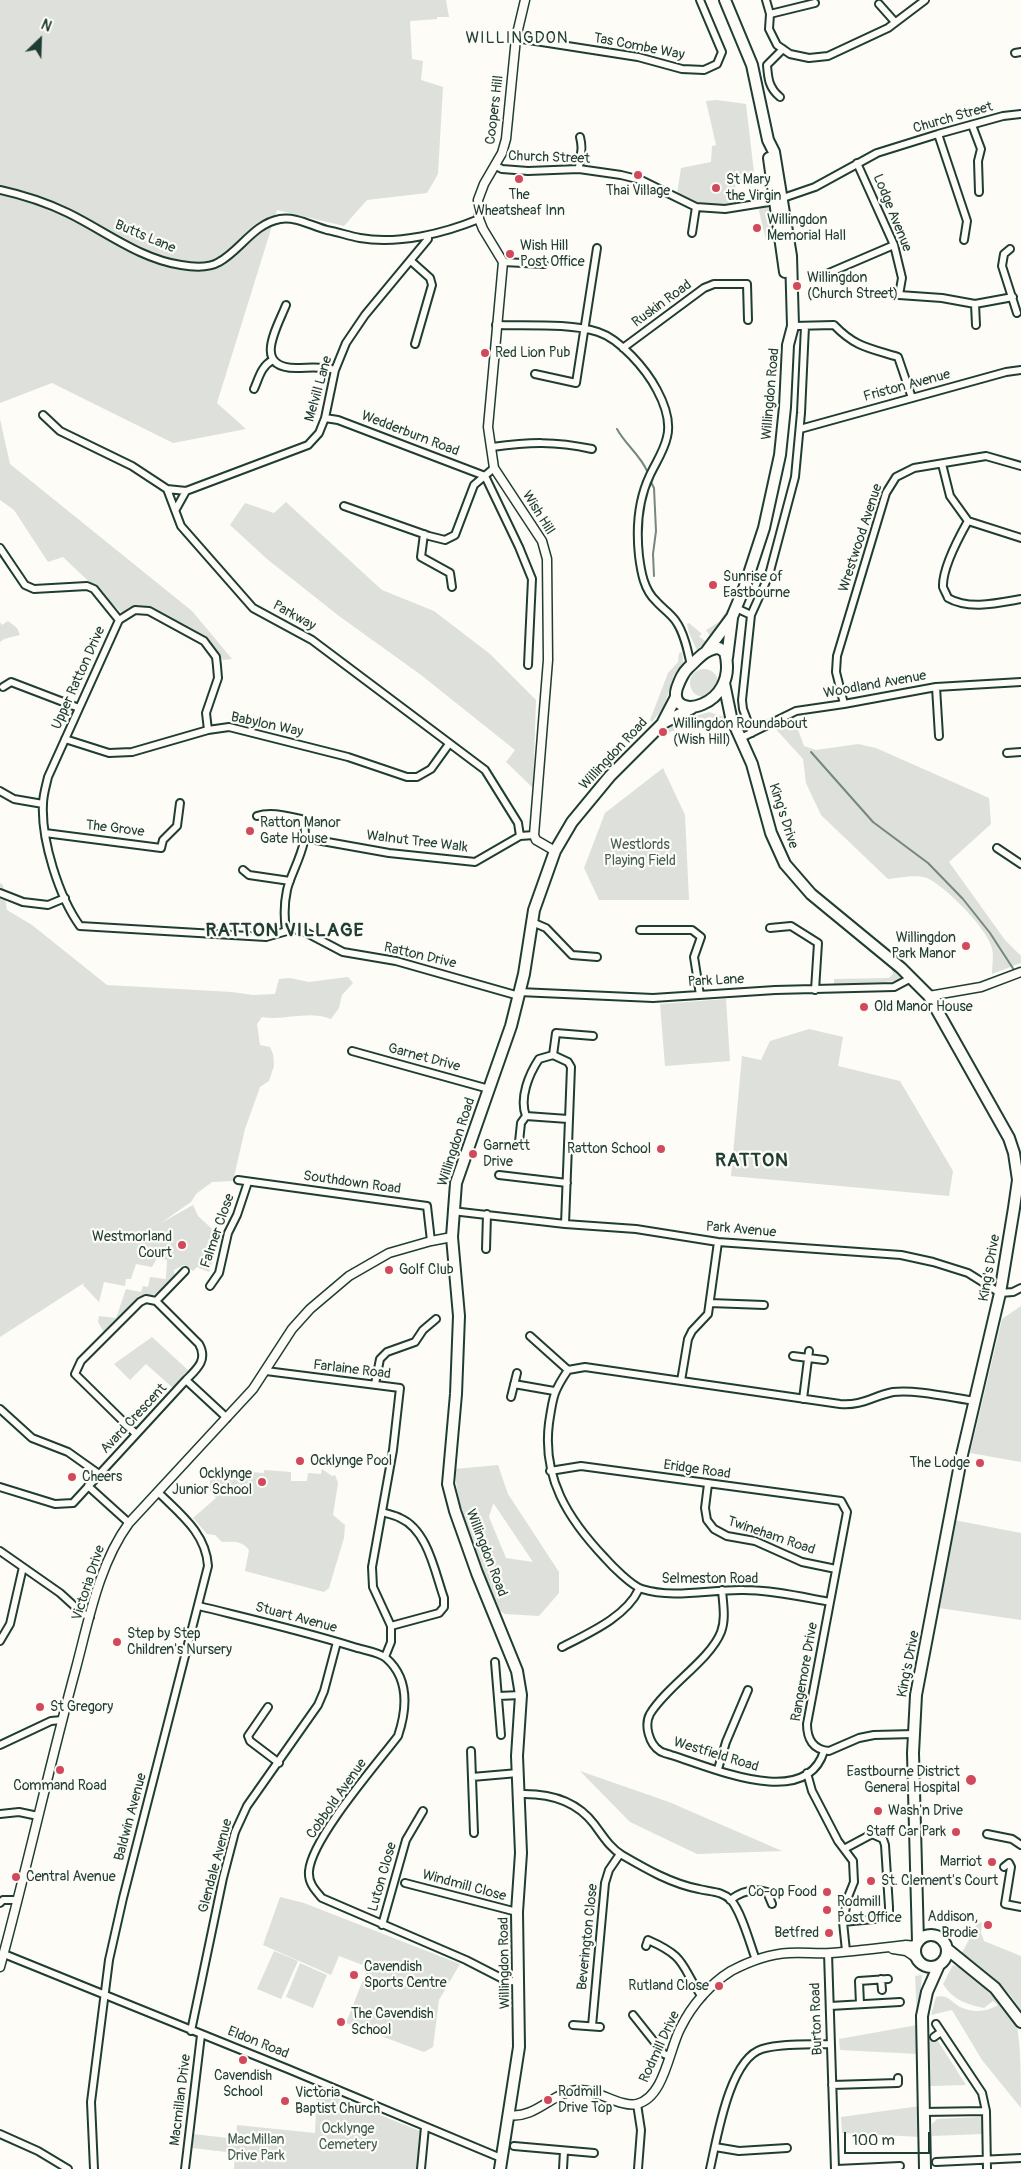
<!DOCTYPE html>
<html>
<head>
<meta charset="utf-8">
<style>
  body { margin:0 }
  #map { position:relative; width:1021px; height:2169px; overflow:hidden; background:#fdfcf7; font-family:Pangolin,sans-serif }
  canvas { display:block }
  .north { position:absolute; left:15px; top:15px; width:50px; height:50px; -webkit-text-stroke:4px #fdfcf7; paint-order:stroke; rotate:24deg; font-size:14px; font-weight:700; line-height:20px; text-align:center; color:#1f3d34 }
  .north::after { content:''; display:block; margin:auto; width:18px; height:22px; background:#1f3d34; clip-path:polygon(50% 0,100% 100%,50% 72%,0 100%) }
  .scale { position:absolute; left:844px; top:2132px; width:86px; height:22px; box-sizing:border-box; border:2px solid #1f3d34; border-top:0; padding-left:6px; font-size:15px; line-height:18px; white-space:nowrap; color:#1f3d34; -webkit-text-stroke:4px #fdfcf7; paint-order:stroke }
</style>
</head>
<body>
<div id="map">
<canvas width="1021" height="2169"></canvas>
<div class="north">N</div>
<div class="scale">100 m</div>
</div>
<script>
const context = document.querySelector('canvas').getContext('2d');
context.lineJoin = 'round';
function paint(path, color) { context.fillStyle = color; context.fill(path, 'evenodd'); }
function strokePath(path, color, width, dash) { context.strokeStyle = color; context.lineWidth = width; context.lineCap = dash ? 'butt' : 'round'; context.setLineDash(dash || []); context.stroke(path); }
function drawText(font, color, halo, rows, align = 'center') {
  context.font = font + ' Pangolin,sans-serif'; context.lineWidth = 4.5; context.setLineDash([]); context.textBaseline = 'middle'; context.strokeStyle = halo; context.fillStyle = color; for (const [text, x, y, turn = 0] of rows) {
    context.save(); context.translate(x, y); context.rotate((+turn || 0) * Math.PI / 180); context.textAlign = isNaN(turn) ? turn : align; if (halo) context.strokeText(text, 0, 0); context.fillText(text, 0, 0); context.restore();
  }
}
const green = new Path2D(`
  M0,0H446L449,17H437V19L410,21L412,59L423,61L421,80L443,87L438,174L427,193L367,200L344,226L277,210L217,403L246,429L173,443L52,383L0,403ZM95,226L155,254L136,255L135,252Z
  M717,100L746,104L755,181H735L736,203C713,206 697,206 677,194L681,168L711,162L712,146L716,145L706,101Z
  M768,206L771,209L776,242L773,239L766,240L759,211L760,208Z
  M0,419L10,464L192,611L232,659L223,660L204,640L143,610L123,614L63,557L48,562L14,510L0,500Z
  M286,502L382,590L434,611L490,654L536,700L533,788L506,762L515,750L421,675L339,616L267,559L230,525L245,503L274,513Z
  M734,600C725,619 714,636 697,650L689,633L687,624L689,623L702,634L699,636L705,641L710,636L706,630L719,622Z
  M8,621L17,628L20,635L4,639L0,642V622L2,625Z
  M682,652L683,662L674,675L664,707L652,722L650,720L668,673L678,662L679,653Z
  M690 683a14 14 0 1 1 28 0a14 14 0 1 1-28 0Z
  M709,712L724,717L726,722L710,717L670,732L664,739L660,735L677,722Z
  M793,716L804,746L816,750L858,744L876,748L989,798L991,824L949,862L1005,940L1021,956V963L992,974C992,964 995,953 990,943C982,924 946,887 927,878C917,874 899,878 888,879L821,815L806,783L803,759L774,727Z
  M663,768L685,815L689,900H599L584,868L605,813Z
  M0,883L3,885L7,910L32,925L107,985L232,992L253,995L275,994L279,979L290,978L309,982L348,977L353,983L342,995L339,1008L331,1019C308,1010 285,1021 262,1017L257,1024L260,1045L270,1047L273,1054L274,1066L269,1081L260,1087L245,1129L233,1181L212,1182L196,1194L191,1202L161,1223L193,1205L198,1216L221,1237L209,1272L197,1267L193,1271L184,1265L174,1270L175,1278L161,1293L141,1298L105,1334L98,1322L99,1316L116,1318L126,1289L141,1292L143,1286L148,1287L150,1277L166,1279L167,1260L157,1258L152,1267L136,1264L131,1279H126L125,1286L104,1282L99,1302L83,1285L84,1283L0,1337Z
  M891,967L900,978L897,981L834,985V979L889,978L893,974Z
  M726,999L730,1061L665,1066L660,1004Z
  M809,1029L843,1037L838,1066L900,1081L953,1171L949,1196L731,1176L742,1056L761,1060L770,1041Z
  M1021,1306V1462L970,1453L1002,1319Z
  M152,1337L188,1370L173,1388L146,1364L130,1380L114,1364Z
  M498,1465L508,1494L559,1572V1593L539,1616L505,1614L499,1610C481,1564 457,1519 455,1469ZM493,1504H494L533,1562L506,1558L489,1517Z
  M223,1468L248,1469L251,1472L264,1473V1470L291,1472V1481H307L308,1473L321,1474L322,1469L332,1476L335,1475L338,1483L333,1515L345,1525L344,1538L329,1588L324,1592L245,1571L249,1550C241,1540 234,1542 222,1542L215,1535L207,1534L193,1518L216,1498L210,1491V1474Z
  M954,1520L1021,1533V1620L939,1608Z
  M580,1771L669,1802L782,1851L697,1854L630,1822Z
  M280,1897L304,1903L460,1964L439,2000L433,2047L424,2052L346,2023L368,1967L339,1956L331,1975L263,1945Z
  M982,1922L981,1933L984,1941L1021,1956V2012C1010,1988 983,1969 962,1953L977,1924Z
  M274,1951L298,1961L281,1999L257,1989Z
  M300,1963L327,1975L313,2008L286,1997Z
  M953,1965C971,1971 984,1981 996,1995C1004,2006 1012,2015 1017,2027C1021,2049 1021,2084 1021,2108L982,2060L952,2010L931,2015L936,1997C948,1994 951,2002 960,2007C973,2013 987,2012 998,2005L993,2001L984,2008C966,2004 953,2000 943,1984Z
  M922,1975L918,2019H917L915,1976Z
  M917,2025L918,2054L840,2050L839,2039Z
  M936,2038L966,2085L930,2086L929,2042Z
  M317,2090L420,2131L416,2169H234L235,2153L192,2148L193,2134L236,2139L237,2125L315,2133Z
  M920,2106L921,2137L842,2133L841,2117Z
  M982,2117V2134L932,2136V2124L937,2119Z`);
const stream = new Path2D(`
  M617,429C625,444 641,456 647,471
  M651,482L654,488L656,531L653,554L654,576
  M811,752L873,822L928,863L963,899L990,933L1014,970`);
const minor = new Path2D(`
  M766,0L770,14L769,29L777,45L790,54L809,58L828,56L888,28L925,0
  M879,4L895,22
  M770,14L815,3
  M516,38L638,57L682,69L704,70L717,64L722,52L700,0
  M1015,53L1021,52
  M780,97C769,88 768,79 767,65L783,49
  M972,125L981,149L978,161L979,192
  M938,134L967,221L964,240
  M857,163L894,245L902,278L899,295L942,298L975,304L976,325
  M496,166L502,169L528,171L579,169L621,175L641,180L696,207L725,209L775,201
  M579,169C579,154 584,153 580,137
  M0,190C23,195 47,203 68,213C105,231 140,259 181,265C192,267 209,268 219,262C241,250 253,224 280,219C295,216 312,226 327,230C338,232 349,236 360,238C398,245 445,233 479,219
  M783,198L815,187L877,153L938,134L1003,116L1021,114
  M692,233L696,207
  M1010,249L1004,254L1002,266L1017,313
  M411,261L430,278L432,285L415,344
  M503,262L544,264
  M824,275L894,245
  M975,304L1013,297
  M286,305C277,328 252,368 296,368C310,368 321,366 335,370
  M496,325C526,326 570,323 598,332C620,339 646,369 657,390C664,403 671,421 667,437C664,451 656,462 650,475C638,500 636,528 639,556C641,572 644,590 656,601C662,608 669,612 675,620C684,632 688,651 691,666
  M793,326L834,325C855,347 869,348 898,357L912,398
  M623,348L704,288L714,284H747L748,320
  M535,374L576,383L597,248
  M254,389C259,378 261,366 273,360
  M43,415L60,431L132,466L167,489L181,526L253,608L312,640L485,770L518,823L520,836L534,835
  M325,418L338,420L485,476L519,547L532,579L528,665
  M800,429L1006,372L1021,370
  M492,447C530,442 554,441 592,449
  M942,464L950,496L968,521L1021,538
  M167,489L186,491L308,445L319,433L325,418L335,370L346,343L365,315L428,239V235
  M344,506L429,536L445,540L455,535L474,485L494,468
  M176,509L186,491
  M968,521C959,537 942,568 943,587C944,590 947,595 948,598C969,610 998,603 1021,599
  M424,534L421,557L450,573L452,587
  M0,548L25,585L34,589L87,586L94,589L119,620
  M736,608L751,615
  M3,687L11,682L79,708
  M936,687L939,736
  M844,704L836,672L837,656L886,493L896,477L914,468L986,456L1021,466
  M208,730L206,713L218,678L217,666L216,657L204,641L149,611L135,610L119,620L48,777C46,786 43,795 43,804C41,840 59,897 80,926L266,937L294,929L305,932L343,952L396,961L519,996
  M752,733L743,709L742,700L751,615L769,575L795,477L801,413L805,326
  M741,738L796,711L844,704L936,687L1021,682
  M65,739L109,753L132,752L208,730L229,727L348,757L407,777H417L431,769L449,744
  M1007,753L1021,752
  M0,791L14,799L43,804
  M257,816C271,811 287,816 301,819C314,837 291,871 287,890C284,904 284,917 286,930
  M45,833L161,848L163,840L177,826L180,803
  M305,838L389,853L475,862L520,836
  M997,848L1021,864
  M243,870L249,875L290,881
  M0,893L23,902L48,905L65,898
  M532,922L546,928L572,955L597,957
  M770,928L791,926L818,943L815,990
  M640,930H692L701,937L694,957L700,995
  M519,992L653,998L775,990L894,987L911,978
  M352,1051L489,1089
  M553,1055L556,1033L593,1036
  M519,1142L521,1123L526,1116
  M499,1175L567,1183
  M238,1180L427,1206L431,1241
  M452,1211L565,1224L636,1229L718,1242L901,1255L933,1262L968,1273L1000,1293L1013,1292L1021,1288
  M565,1224L571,1067L568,1062L553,1055L539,1059C529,1074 519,1098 526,1116L568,1119
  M486,1249L487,1214
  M210,1286L219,1273L228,1233L237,1215L248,1182
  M156,1301L185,1271
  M710,1303L764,1305
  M530,1336L568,1370
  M793,1356L824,1360
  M266,1371L400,1388L393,1450L372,1567L373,1587L391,1626V1642L385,1657
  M186,1380L227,1418
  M681,1381L688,1339L692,1331L708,1314L718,1242
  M375,1384L380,1359L387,1352L415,1342L423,1330L436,1319
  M514,1384L554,1391
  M511,1397L517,1373
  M803,1399L809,1351
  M0,1409L32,1438L68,1452L99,1474
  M550,1471L581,1466L841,1501L847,1512L807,1724C807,1739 813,1750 829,1751L859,1738L874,1735L914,1734
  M708,1484L705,1508L707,1520L714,1529L727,1536L755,1541L802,1562L836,1569
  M88,1486L129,1523
  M0,1487L55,1504L73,1503L186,1380C197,1369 208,1360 199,1344L156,1301L146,1299L140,1302L81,1361L75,1374L136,1434
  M382,1512C388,1514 395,1515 400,1518C428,1530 435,1573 444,1598V1607L439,1613L391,1626
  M0,1551L60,1593L82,1613L90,1617
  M722,1590C723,1604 726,1619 721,1632C710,1660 667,1686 650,1714C644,1725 649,1744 660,1751C663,1753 668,1754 671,1755C711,1767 806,1811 824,1751
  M830,1602C802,1597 772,1590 744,1590C711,1589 674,1599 642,1589C632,1586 612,1566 605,1558C568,1519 542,1478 549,1423C553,1397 553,1392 568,1370L585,1367L840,1404C862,1406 873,1396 893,1392C915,1389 953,1398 975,1401
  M199,1606C251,1619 303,1631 354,1647C363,1650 379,1652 386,1658C410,1679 407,1709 398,1736C376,1765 312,1838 309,1871C308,1883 315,1890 322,1898L466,1960L505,1980L518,1982
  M0,1641L10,1624L23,1567
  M562,1647C589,1633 626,1617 639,1589
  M495,1662L501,1735
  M498,1696L521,1695
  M268,1707L248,1736L250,1741L279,1763
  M0,1745L51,1721L62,1720
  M471,1751L474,1833
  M718,1769L726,1742L748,1690
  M807,1773L812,1791L838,1841L853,1861L854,1882L848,1897L843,1922L846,1951
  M472,1777L518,1773
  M519,1794C548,1793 576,1800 594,1824C603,1836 610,1848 622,1855C646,1869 672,1884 699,1889C711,1892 722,1891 731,1900C742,1913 750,1944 756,1960
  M0,1814L19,1812L38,1816
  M987,1834L1012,1839L1021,1845
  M1004,1867L1009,1863L1011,1867L1005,1904L1021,1907
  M405,1883L517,1912
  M730,1900C742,1891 754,1888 767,1892L772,1904
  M0,1903L3,1900H16
  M843,1922L884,1918L889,1913V1907L885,1845L883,1839L872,1834L844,1849
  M382,1925L406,1840L423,1811
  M646,1946L648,1940C687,1957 680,1965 702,1997
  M828,1953L835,2169
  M4,1954L288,2069L501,2158
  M881,1979L882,1990
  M860,2004L859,1981L888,1979
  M830,2006L900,2002
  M633,2015L664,2054L669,2056
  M936,2024L982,2093L986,2111L987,2169
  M573,2025L600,2027
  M592,2026L605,1883L609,1870L620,1854
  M191,2031L223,1878L235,1832L247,1806L318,1705L324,1691L337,1642
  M934,2037L941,2032
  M832,2085L898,2083V2078
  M637,2104L641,2130L638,2169
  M923,2112L986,2111
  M0,2134L38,2151L68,2169
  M514,2146L594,2153
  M715,2147L739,2151L787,2148
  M936,2162L1021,2158
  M94,2169L91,2102L109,1960L123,1898L208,1566C206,1533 180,1514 158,1492
  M185,2169L201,2035
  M421,2169L425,2127
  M563,2169L564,2151
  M710,2169C717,2139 729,2059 762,2049C783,2043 809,2045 831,2044
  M837,2169L900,2166`);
const tertiary = new Path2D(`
  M525,0L516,38L506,139L502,153L484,184L478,200L479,219L483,229L503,262L488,427L494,468L542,541L547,559L548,660L534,835L536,840L555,851
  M929,996L981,987L1021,972
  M893,1949L906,1951L918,1959
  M0,1967C27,1868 49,1767 76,1668C89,1619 99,1564 129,1523L253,1389L292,1329L310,1309L349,1276L389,1253L431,1241L452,1237
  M509,2115C536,2119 552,2092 578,2090C597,2089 621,2108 637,2104C665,2097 669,2048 681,2027C692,2005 710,1984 731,1971C748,1962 769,1954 789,1953C803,1952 817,1954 831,1953C856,1951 881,1948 906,1945L916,1946`);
const primary = new Path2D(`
  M769,158L785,272
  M719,648L725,652C740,708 666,723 677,688C680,680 682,674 688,668C697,660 706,648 719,648Z
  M706,652L732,617L745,586L764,528L780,455L785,407L788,345L793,326L791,256L774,152L768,140L752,65L725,0
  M727,658L732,618
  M724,683L731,717L752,764L771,833L785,864L811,894L901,968L929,996L1009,1138L1014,1153L1018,1180L1014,1208L1000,1293L961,1459L916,1695L913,1753L918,1942
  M663,722L676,697
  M915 1951a16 16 0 1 1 32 0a16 16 0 1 1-32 0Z
  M947,1949L995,1988L1021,2022
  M500,2169L519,2047L517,1912L521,1853L517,1756L521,1695L517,1671L477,1573L455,1511L448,1484L456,1394L459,1316L452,1237L456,1183L511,1026L524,974L534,910L555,851L572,822L610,776L663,723L692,708
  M925,2169L922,2016L927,1992L939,1965`);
const markers = [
  [638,175,5,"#d1495b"],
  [519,179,5,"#d1495b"],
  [716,188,5,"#d1495b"],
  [757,228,5,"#d1495b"],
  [510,254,5,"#d1495b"],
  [797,286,5,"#d1495b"],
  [485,353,5,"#d1495b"],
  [713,585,5,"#d1495b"],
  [663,732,5,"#d1495b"],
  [250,831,5,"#d1495b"],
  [966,946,5,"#d1495b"],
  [864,1007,5,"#d1495b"],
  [661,1149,5,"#d1495b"],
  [473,1154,5,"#d1495b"],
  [182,1245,5,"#d1495b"],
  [389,1270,5,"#d1495b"],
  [300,1461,5,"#d1495b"],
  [980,1463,5,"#d1495b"],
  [72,1477,5,"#d1495b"],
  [262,1482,5,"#d1495b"],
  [117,1642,5,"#d1495b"],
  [40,1707,5,"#d1495b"],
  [60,1770,5,"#d1495b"],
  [971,1780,6,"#d1495b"],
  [878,1811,5,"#d1495b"],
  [956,1832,5,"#d1495b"],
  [992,1862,5,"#d1495b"],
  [16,1877,5,"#d1495b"],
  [871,1881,5,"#d1495b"],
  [827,1892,5,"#d1495b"],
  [827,1910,5,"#d1495b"],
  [988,1925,5,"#d1495b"],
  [829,1933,5,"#d1495b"],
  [354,1975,5,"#d1495b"],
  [719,1986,5,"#d1495b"],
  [341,2022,5,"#d1495b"],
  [243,2060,5,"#d1495b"],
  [548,2100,5,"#d1495b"],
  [285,2101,5,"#d1495b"]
];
const streetNames = [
  ["Tas Combe Way",639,47,11],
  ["Coopers Hill",495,110,-83],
  ["Church Street",953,118,-16],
  ["Church Street",549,158,2],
  ["Lodge Avenue",892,213,68],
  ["Butts Lane",145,237,23],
  ["Ruskin Road",662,304,-36],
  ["Friston Avenue",907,386,-15],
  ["Melvill Lane",319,389,-74],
  ["Willingdon Road",771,394,-85],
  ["Wedderburn Road",410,434,21],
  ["Wish Hill",538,513,58],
  ["Wrestwood Avenue",861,538,-72],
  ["Parkway",294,616,29],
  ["Upper Ratton Drive",79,678,-66],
  ["Woodland Avenue",875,685,-10],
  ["Babylon Way",267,725,12],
  ["Willingdon Road",614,754,-47],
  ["King's Drive",783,816,72],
  ["The Grove",115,829,7],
  ["Walnut Tree Walk",417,842,7],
  ["Ratton Drive",420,956,13],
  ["Park Lane",716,981,-3],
  ["Garnet Drive",424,1058,15],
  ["Willingdon Road",457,1142,-72],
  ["Southdown Road",352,1183,8],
  ["Park Avenue",741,1230,5],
  ["Falmer Close",218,1231,-71],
  ["King's Drive",990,1268,-80],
  ["Farlaine Road",352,1370,7],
  ["Avard Crescent",134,1419,-47],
  ["Eridge Road",697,1470,8],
  ["Twineham Road",771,1536,19],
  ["Willingdon Road",486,1553,69],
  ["Selmeston Road",710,1579],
  ["Victoria Drive",89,1583,-72],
  ["Stuart Avenue",296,1618,15],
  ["King's Drive",909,1664,-79],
  ["Rangemore Drive",805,1672,-80],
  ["Westfield Road",716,1755,17],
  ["Cobbold Avenue",337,1799,-55],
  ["Baldwin Avenue",131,1817,-75],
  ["Glendale Avenue",216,1866,-75],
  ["Luton Close",383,1877,-74],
  ["Windmill Close",464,1886,15],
  ["Beverington Close",588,1937,-84],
  ["Willingdon Road",505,1963,-91],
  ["Burton Road",817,2019,-92],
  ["Eldon Road",258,2043,22],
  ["Rodmill Drive",660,2047,-65],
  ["Macmillan Drive",181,2100,-83]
];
const poiNames = [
  ["St Mary",726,180],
  ["the Virgin",726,196],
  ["Thai Village",638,191,"center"],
  ["The",519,195,"center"],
  ["Wheatsheaf Inn",519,211,"center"],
  ["Willingdon",767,220],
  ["Memorial Hall",767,236],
  ["Wish Hill",520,246],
  ["Post Office",520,262],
  ["Willingdon",807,278],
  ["(Church Street)",807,294],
  ["Red Lion Pub",495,353],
  ["Sunrise of",723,577],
  ["Eastbourne",723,593],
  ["Willingdon Roundabout",673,724],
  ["(Wish Hill)",673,740],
  ["Ratton Manor",260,823],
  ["Gate House",260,839],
  ["Willingdon",956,938,"right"],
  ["Park Manor",956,954,"right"],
  ["Old Manor House",874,1007],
  ["Garnett",483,1146],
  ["Drive",483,1162],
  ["Ratton School",651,1149,"right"],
  ["Westmorland",172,1237,"right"],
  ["Court",172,1253,"right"],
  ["Golf Club",399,1270],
  ["Ocklynge Pool",310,1461],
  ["The Lodge",970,1463,"right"],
  ["Ocklynge",252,1474,"right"],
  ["Junior School",252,1490,"right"],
  ["Cheers",82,1477],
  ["Step by Step",127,1634],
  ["Children's Nursery",127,1650],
  ["St Gregory",50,1707],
  ["Eastbourne District",960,1772,"right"],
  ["General Hospital",960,1788,"right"],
  ["Command Road",60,1786,"center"],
  ["Wash'n Drive",888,1811],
  ["Staff Car Park",946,1832,"right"],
  ["Marriot",982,1862,"right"],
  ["Central Avenue",26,1877],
  ["St. Clement's Court",881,1881],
  ["Co-op Food",817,1892,"right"],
  ["Rodmill",837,1902],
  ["Post Office",837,1918],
  ["Addison,",978,1917,"right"],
  ["Brodie",978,1933,"right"],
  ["Betfred",819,1933,"right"],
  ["Cavendish",364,1967],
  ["Sports Centre",364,1983],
  ["Rutland Close",709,1986,"right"],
  ["The Cavendish",351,2014],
  ["School",351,2030],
  ["Cavendish",243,2076,"center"],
  ["School",243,2092,"center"],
  ["Rodmill",558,2092],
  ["Drive Top",558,2108],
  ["Victoria",295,2093],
  ["Baptist Church",295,2109]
];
const parkNames = [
  ["Westlords",640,845],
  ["Playing Field",640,861],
  ["Ocklynge",348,2129],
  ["Cemetery",348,2145],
  ["MacMillan",256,2140],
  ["Drive Park",256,2156]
];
const quarterNames = [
  ["WILLINGDON",517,39]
];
const districtNames = [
  ["RATTON VILLAGE",285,931],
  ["RATTON",752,1161]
];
paint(green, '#dde0db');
strokePath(stream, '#75877f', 2);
strokePath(minor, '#1f3d34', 10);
strokePath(tertiary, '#1f3d34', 11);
strokePath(primary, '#1f3d34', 14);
strokePath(minor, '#fdfcf7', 6);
strokePath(tertiary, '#fdfcf7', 8);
strokePath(primary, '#fdfcf7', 10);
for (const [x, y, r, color] of markers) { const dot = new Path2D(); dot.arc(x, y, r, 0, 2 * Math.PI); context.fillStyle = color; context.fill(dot); strokePath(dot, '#fdfcf7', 2); }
drawText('14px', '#1f3d34', '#fdfcf7', streetNames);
drawText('14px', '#1f3d34', '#fdfcf7', poiNames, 'left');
drawText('14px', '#455e55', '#fdfcf7', parkNames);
context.letterSpacing = '1px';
drawText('16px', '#1f3d34', '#fdfcf7', quarterNames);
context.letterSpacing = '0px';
context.letterSpacing = '1px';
drawText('bold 19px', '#1f3d34', '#fdfcf7', districtNames);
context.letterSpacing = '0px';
</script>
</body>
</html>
